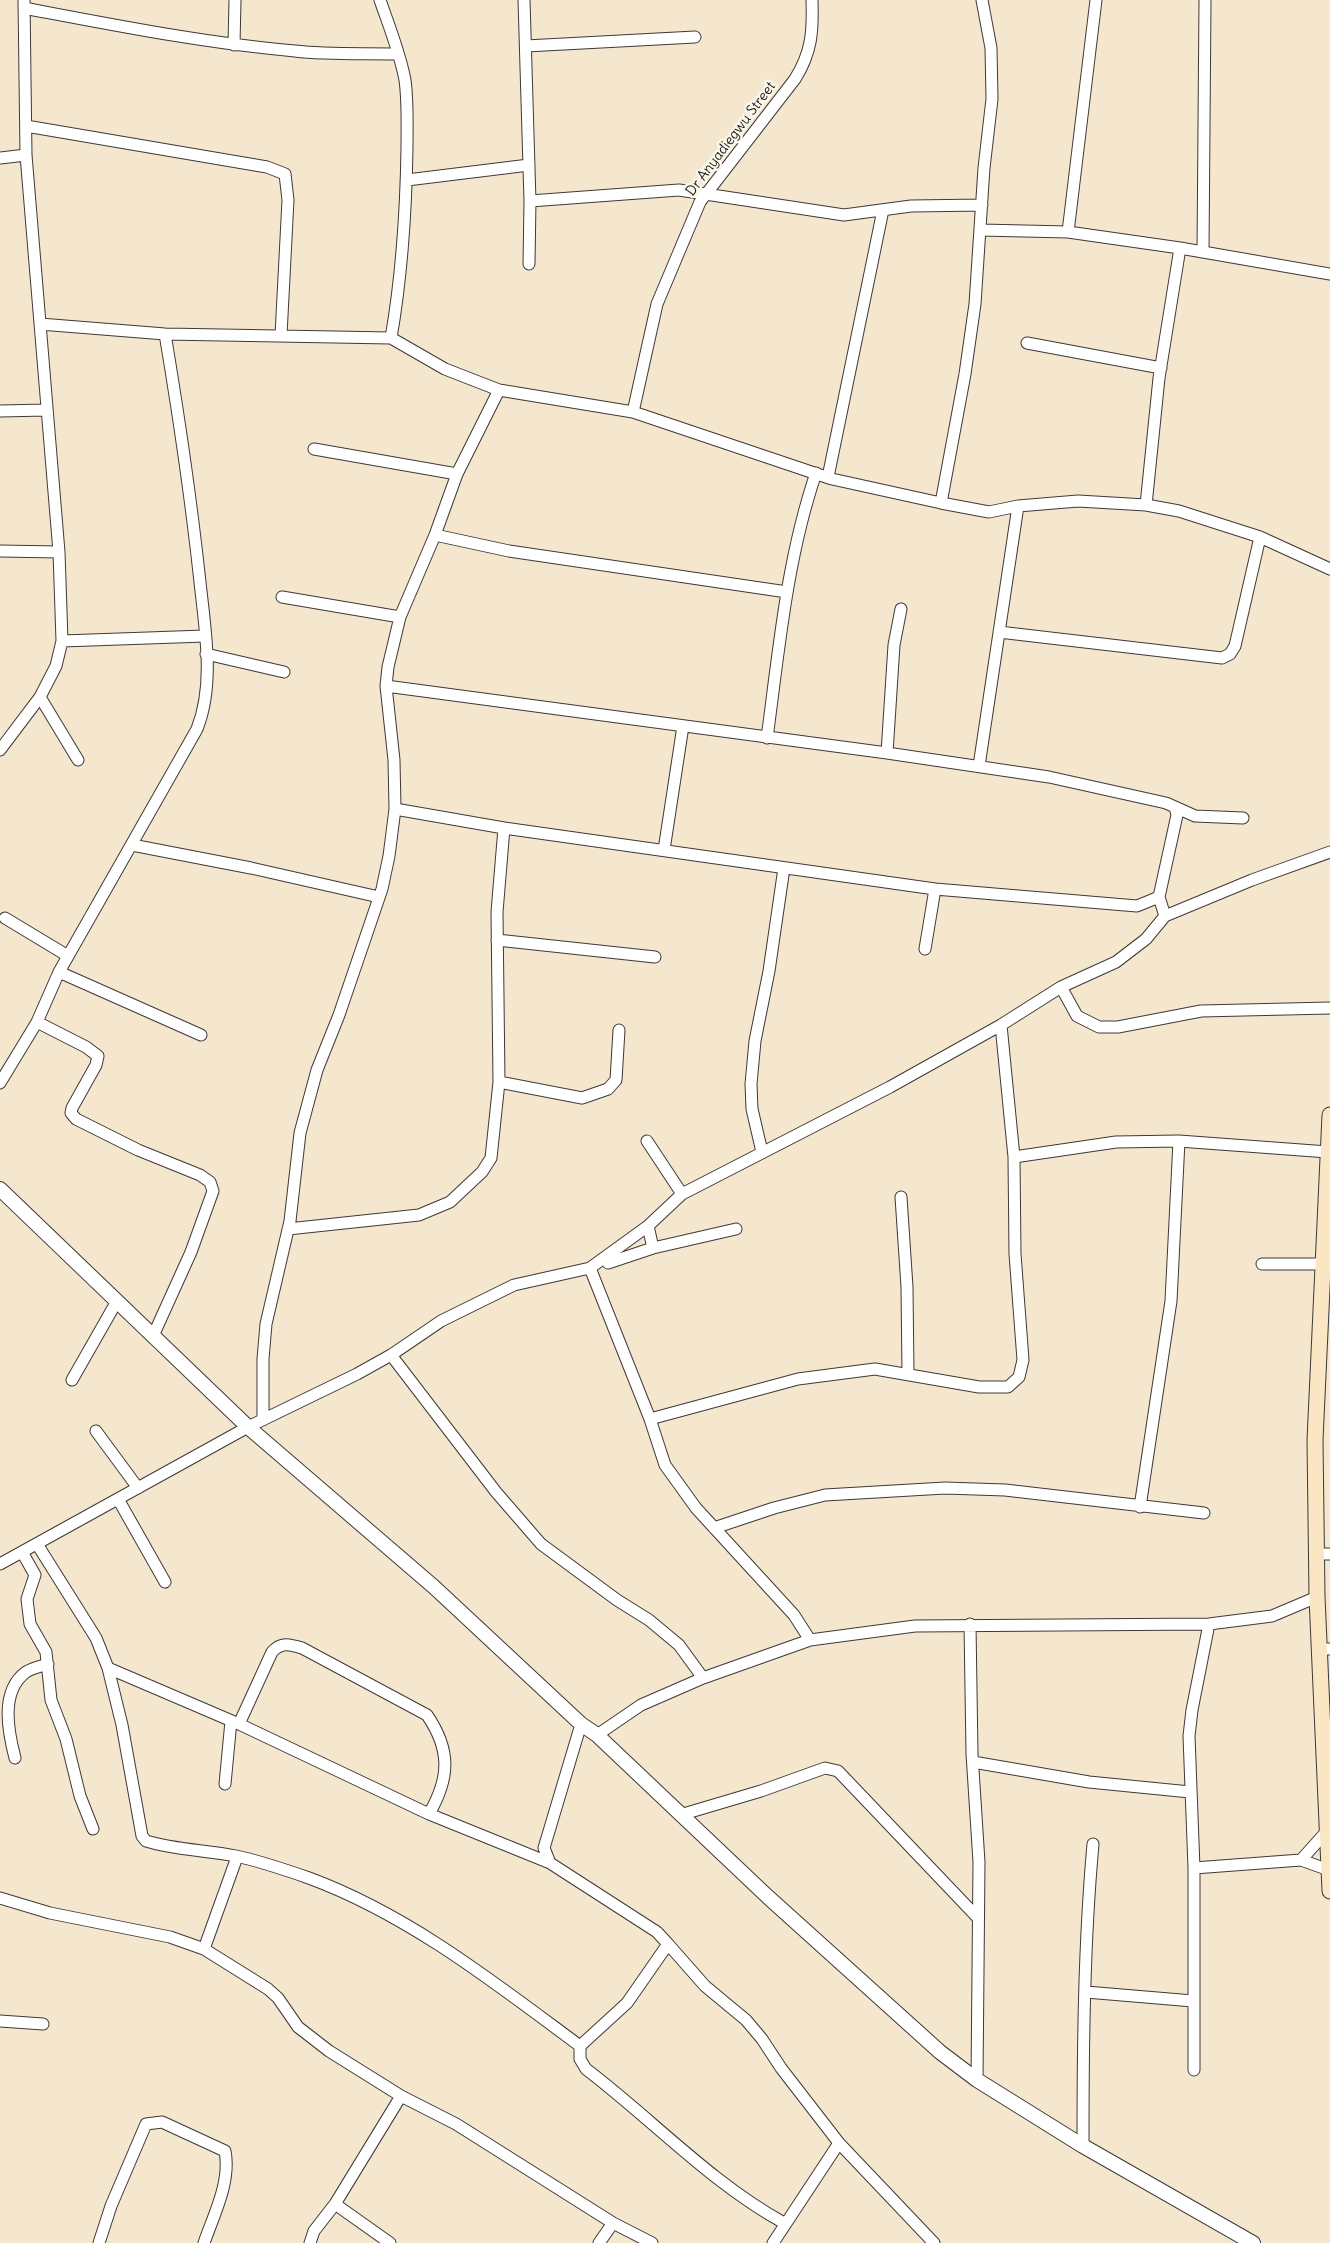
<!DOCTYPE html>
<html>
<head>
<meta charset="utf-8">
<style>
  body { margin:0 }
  canvas { display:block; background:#f5e6ce }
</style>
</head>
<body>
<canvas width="1330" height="2243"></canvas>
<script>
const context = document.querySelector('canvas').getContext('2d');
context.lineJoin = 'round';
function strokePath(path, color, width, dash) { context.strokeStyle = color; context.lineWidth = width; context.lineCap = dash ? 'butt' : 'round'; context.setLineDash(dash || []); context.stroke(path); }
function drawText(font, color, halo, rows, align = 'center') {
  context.font = font + ' Delius,sans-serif'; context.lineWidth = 5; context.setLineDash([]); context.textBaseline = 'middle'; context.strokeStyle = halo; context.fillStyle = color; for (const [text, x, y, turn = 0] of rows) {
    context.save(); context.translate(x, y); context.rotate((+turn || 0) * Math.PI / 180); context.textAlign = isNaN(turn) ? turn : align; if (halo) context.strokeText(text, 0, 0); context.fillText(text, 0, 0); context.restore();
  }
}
const minor = new Path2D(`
  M380,0C389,26 400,53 405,80C408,102 407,126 407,148C406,211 402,275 391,338
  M524,0L530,201L529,264
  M24,8C114,25 204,43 295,51C329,55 364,53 398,54
  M234,45L235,0
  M526,46L695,37
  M26,126L267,167L285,174L288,200L281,335
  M0,158L26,155
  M407,180L529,165
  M530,201L679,190L844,215L911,206L982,205
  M981,230L1068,232L1180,248L1330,274
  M1068,232L1096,0
  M1203,252L1205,0
  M40,324L165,334L391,338L445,369L499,390L633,412L832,479L941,503L989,512L1018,506L1078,501L1146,505L1179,511L1260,537L1330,569
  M1027,343L1161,368
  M0,411L47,410
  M633,412L657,304L700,202L795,79C812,52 813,31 812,0
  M314,449L457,474
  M828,477L883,210
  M941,503L965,374L975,304L984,168L992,99L991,48L982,0
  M1146,505L1159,378L1180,248
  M435,535L509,551L787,592
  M0,551L59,552
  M282,597L400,617
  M999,632L1222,658L1230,654L1235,646L1260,537
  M62,641L205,636
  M206,654L284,672
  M386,686L887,753L1049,777L1166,803L1175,807L1177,815L1159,897L1165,916
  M40,697L78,760
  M767,738C779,649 787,558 816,473
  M0,750L40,697L56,666L62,641L59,552L26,155L24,0
  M887,753L894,645L901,609
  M979,766L1018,506
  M1175,807L1195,816L1243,818
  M395,809L504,828L935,889L1137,906L1159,897
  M132,845L251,868L379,897
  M664,850L683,726
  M5,918L68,956
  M497,940L655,957
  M925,949L935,889
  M59,972L201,1035
  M1061,987L1077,1016L1099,1027H1118L1201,1011L1330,1008
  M37,1022L86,1047L98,1056L96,1065L72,1108L71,1113L76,1119L138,1150L200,1175L210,1182L213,1191L191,1252L153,1336
  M499,1082L582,1098L608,1089L616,1080L619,1030
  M0,1083L37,1022L59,972L197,729C215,684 205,630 200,582C191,499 179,417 165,334
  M647,1141L682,1194
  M762,1152L752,1109L751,1084L755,1041L769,971L784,868
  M1014,1157L1116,1142L1179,1141L1328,1152
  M901,1197L907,1287L908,1374
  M648,1226L653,1248
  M288,1229L419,1215L450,1202L482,1172L491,1158L499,1082L497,912L504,828
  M608,1263L653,1248L736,1229
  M1262,1264H1322
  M590,1268L650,1419L665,1465L696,1508L794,1615L810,1640
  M391,1355L496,1492L541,1544L617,1600L649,1620L679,1645L703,1678
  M72,1380L117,1301
  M650,1419L798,1379L875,1369L979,1387H1008L1019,1377L1023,1360L1015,1254L1014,1157L1001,1025
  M263,1420V1359L266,1324L290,1221L300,1133L317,1070L339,1015L382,889L389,856L395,809L394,760L386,686L388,667L400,617L435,535L457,474L499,390
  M96,1431L138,1488
  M118,1499L165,1582
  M1140,1507L1171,1301L1179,1141
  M714,1528L774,1508L825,1495L945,1488L1005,1490L1204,1513
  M37,1544L96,1638L108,1668L122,1725L142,1836L146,1841C175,1850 207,1850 236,1856C260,1861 286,1870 309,1878C409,1915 495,1983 580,2046
  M22,1552L35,1575L27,1599L30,1624L46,1652L51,1700L66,1739L80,1796L93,1829
  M1317,1554H1330
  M0,1564L248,1427L357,1374L391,1355L441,1321L514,1285L590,1268L648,1226L682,1194L890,1087L1001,1025L1061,987L1116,962L1146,939L1165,916L1252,880L1330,852
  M970,1624L972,1754L979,1862L977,2080
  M1319,1649H1330
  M108,1668L239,1724L429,1814L550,1863
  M239,1724L272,1652C281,1642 289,1644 302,1648L427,1715C451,1750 450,1778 429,1814
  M581,1724L544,1848L550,1863L657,1932L668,1944L627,2003L580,2046V2059L586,2069C653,2120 710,2182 784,2223
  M597,1735L641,1705L703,1678L810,1640L915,1626L1209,1624L1272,1616L1317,1597
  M15,1758C8,1731 0,1691 26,1672C32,1668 41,1666 48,1664
  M973,1762L1089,1782L1190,1792
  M225,1784L231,1721
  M680,1815L761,1791L825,1768L838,1771L978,1918
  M1301,1860L1329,1870
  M1194,1868L1301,1860L1327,1831
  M0,1898L50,1913L170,1937L204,1949L268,1989L278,1998L298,2027L329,2051L401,2096L456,2124L613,2223L652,2243
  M668,1944L705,1986L746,2020L762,2039L781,2068L839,2143L934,2243
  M204,1949L237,1857
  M1086,1992L1193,2001
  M0,2021L43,2024
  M1194,2070V1868L1189,1736L1192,1710L1209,1624
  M1083,2146C1083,2045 1084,1944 1093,1844
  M335,2204L390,2243
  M99,2243L111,2206L146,2124L162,2122L225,2151C231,2182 214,2214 204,2243
  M310,2243L314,2231L335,2204L401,2096
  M599,2243L613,2223
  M773,2243L839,2143`);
const tertiary = new Path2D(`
  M0,1189L248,1427L434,1587L581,1724L597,1735L768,1897L940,2052L977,2080L1083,2146L1253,2243`);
const secondary = new Path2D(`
  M1330,1115L1315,1440L1317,1597L1330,1891`);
const streetNames = [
  ["Dr Anyadiegwu Street",731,139,-53]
];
strokePath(minor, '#3d3a37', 13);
strokePath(tertiary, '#3d3a37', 16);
strokePath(secondary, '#3d3a37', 17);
strokePath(minor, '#fff', 11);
strokePath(tertiary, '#fff', 14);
strokePath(secondary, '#fbe6c4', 15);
drawText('14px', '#1c1c1c', '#fbf7ec', streetNames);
</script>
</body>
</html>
